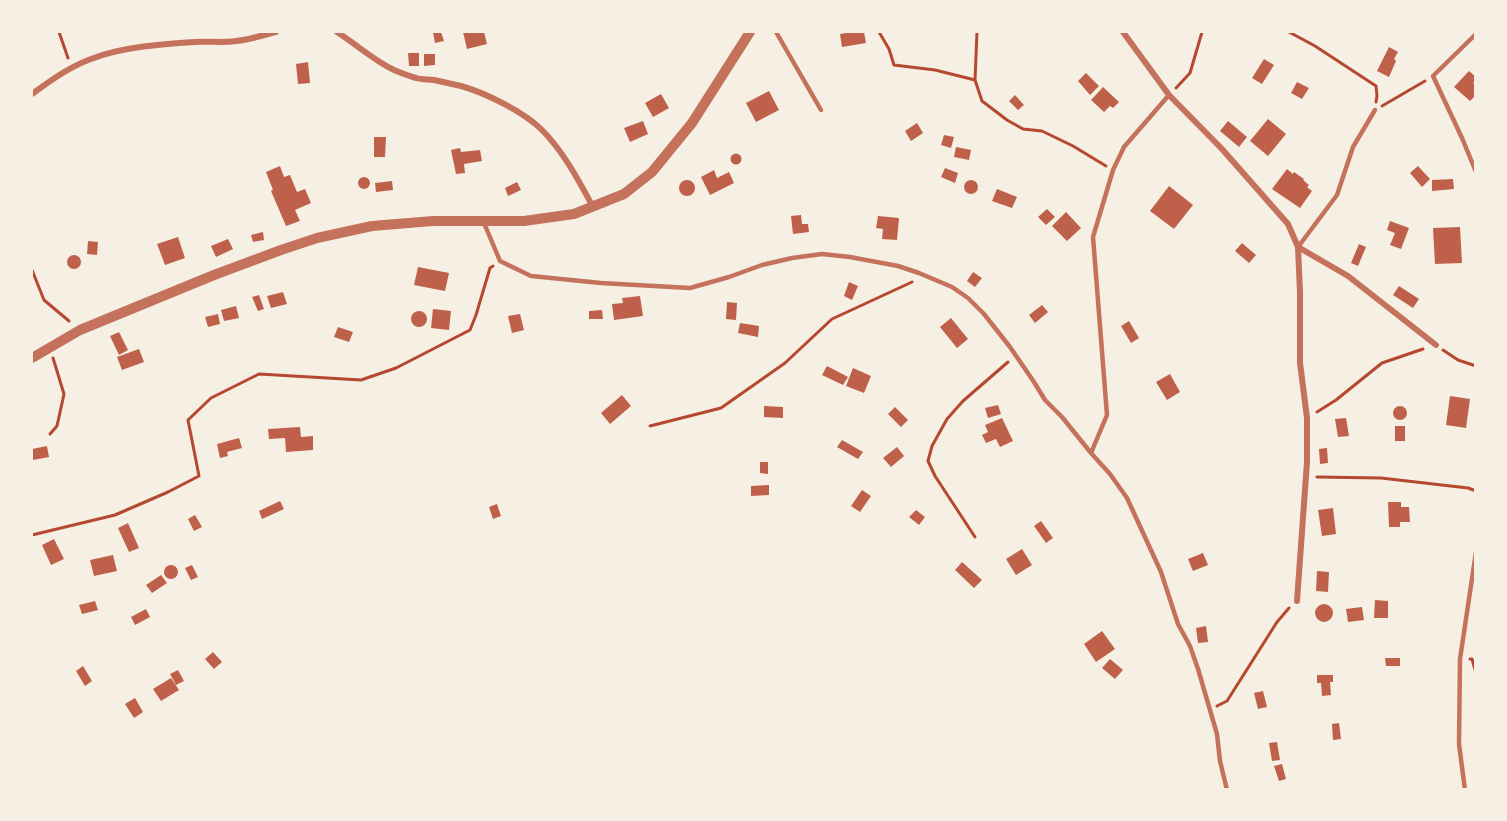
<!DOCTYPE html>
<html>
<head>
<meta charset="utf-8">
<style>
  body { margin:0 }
  #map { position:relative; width:1507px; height:821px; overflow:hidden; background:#f6efe4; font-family:"PT Sans",sans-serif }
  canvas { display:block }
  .frame { position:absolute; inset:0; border:33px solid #f6efe4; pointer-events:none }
</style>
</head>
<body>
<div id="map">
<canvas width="1507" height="821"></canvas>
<div class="frame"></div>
</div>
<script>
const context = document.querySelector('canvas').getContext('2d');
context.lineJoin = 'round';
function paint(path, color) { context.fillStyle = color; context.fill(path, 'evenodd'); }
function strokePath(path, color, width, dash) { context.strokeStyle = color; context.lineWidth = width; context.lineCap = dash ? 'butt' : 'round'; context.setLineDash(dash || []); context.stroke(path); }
const building = new Path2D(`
  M433,32H441L444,41L435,43Z
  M463,32H484L487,44L467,49Z
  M853,32H864L866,43L842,47L840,34Z
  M1389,47L1398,52L1394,59L1396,61L1389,77L1377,71Z
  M408,53H419V66H409Z
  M424,54H435V65L424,66Z
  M1264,59L1274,65L1262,84L1252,78Z
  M308,62L310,83L298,84L296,64Z
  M1469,71L1476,77V80L1473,83L1476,85V95L1470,101L1454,87Z
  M1086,73L1099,86L1090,95L1078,81Z
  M1297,82L1309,88L1302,99L1291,93Z
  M1103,87L1119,102L1113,108L1110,106L1104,112L1091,100Z
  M769,91L779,110L756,122L746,103Z
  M661,94L669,108L653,117L645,103Z
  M1015,95L1024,105L1018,110L1009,101Z
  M1268,119L1286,134L1268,156L1250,141Z
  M643,121L648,134L630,142L624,128Z
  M1228,121L1247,137L1239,147L1220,131Z
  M917,123L923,133L911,141L905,131Z
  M944,135L954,137L951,148L941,145Z
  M374,137H386L385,157H374Z
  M956,147L971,150L969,160L954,157Z
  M460,148L461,152L480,150L482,161L464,164L465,173L456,174L451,150Z
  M730.5 159a5.5 5.5 0 1 1 11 0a5.5 5.5 0 1 1-11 0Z
  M280,166L284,177L290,175L297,192L305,189L311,203L295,210L300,221L286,226L271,191L273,190L266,172Z
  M1418,166L1430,179L1422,187L1410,173Z
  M945,168L958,173L955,183L941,177Z
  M1287,169L1293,174L1294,172L1304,179L1303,180L1309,185L1307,187L1312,191L1300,208L1272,189Z
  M714,170L717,178L729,172L734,183L710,195L701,177Z
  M358 183a6 6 0 1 1 12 0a6 6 0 1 1-12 0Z
  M1453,179L1454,189L1432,191V180Z
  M679 188a8 8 0 1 1 16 0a8 8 0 1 1-16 0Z
  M964 187a7 7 0 1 1 14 0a7 7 0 1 1-14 0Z
  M392,181L393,190L376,192L375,183Z
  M517,182L521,190L508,196L505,188Z
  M1169,186L1193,205L1174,229L1150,211Z
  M997,189L1017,197L1012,208L992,201Z
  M1047,209L1055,217L1046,225L1038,217Z
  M1066,212L1081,228L1067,241L1052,226Z
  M801,215L802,224H808L809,232L793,234L791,216Z
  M878,216L899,218L897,240L882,239L883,229L876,228Z
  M1390,221L1409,228L1401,249L1390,245L1395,233L1387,230Z
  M1460,227L1462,263L1435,264L1433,228Z
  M263,232L264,240L253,242L251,235Z
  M178,237L185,258L165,265L157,244Z
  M228,239L233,249L216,257L211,246Z
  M88,241L98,242L97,255L87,254Z
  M1242,243L1256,255L1249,263L1235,251Z
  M1359,244L1366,247L1358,266L1351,263Z
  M67 262a7 7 0 1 1 14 0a7 7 0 1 1-14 0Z
  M418,267L449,273L445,291L414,285Z
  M973,272L982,278L975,287L967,281Z
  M849,282L858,286L852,300L844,296Z
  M1399,286L1419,299L1413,308L1393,295Z
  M283,292L287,304L271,308L267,296Z
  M259,295L264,309L258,311L252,297Z
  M640,296L643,316L614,320L612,304L623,303L622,298Z
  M727,302L737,303L736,320L726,319Z
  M1042,305L1048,312L1035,323L1029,315Z
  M236,306L239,318L224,321L221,310Z
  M433,309L451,311L449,330L431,328Z
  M602,310L603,319H589V311Z
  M411 319a8 8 0 1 1 16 0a8 8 0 1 1-16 0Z
  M218,314L220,324L208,327L205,317Z
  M520,314L524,330L512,333L508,316Z
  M951,318L968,339L957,348L940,327Z
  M1129,321L1139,338L1131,343L1121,326Z
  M740,323L759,326L758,337L738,333Z
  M338,327L353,332L349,342L334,337Z
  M119,332L128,350L119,355L110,336Z
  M139,349L144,362L122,370L117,357Z
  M827,366L848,377L843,385L822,375Z
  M853,368L871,376L864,393L846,386Z
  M1170,374L1180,392L1167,400L1156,382Z
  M622,395L631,406L610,424L601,413Z
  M1450,396L1470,399L1466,428L1446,425Z
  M998,405L1001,414L988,418L985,408Z
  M764,406L783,407V418L764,417Z
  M1393 413a7 7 0 1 1 14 0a7 7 0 1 1-14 0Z
  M895,407L908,420L901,427L888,414Z
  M1002,418L1013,441L1000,447L996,439L986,443L982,435L988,432L985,425Z
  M1346,418L1349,436L1338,437L1335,419Z
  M1395,426H1405V441H1395Z
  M300,427L301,437L313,436V450L286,452L285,438L269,439L268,429Z
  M239,438L242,448L227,452L228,456L220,458L217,444Z
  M842,440L863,452L858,459L837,447Z
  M47,446L49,457L33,460L32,449Z
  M897,447L904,456L891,467L883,458Z
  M1327,448L1328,463L1320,464L1319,449Z
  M760,462H768V474L760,473Z
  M769,485V495L751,496V486Z
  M862,490L871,496L860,512L851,506Z
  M280,501L284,509L262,519L259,511Z
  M1388,502H1401V507H1409L1410,522H1400V527H1389Z
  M497,504L501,516L493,519L489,507Z
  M1333,508L1336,534L1322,536L1318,510Z
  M916,510L925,517L919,525L909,517Z
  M195,515L202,527L194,531L188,519Z
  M1041,521L1053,538L1046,543L1034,526Z
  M128,523L139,548L129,552L118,528Z
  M54,539L64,559L51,565L42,545Z
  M1022,549L1032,565L1016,575L1006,559Z
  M1203,553L1208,565L1193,571L1188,559Z
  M113,555L117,571L94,576L90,560Z
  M962,562L982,580L974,588L955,570Z
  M192,565L198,577L191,580L185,568Z
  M164 572a7 7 0 1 1 14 0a7 7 0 1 1-14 0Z
  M1317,571L1329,572L1328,592L1316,591Z
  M161,575L167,583L152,593L146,585Z
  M1375,600L1388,601V618H1374Z
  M95,601L98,610L82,614L79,605Z
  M1315 613a9 9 0 1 1 18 0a9 9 0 1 1-18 0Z
  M1362,607L1364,620L1348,622L1346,609Z
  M146,609L150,617L135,625L131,617Z
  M1206,626L1208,642L1198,643L1196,628Z
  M1102,631L1115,649L1096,662L1084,644Z
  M213,652L222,662L214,669L205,659Z
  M1385,658H1400V666H1386Z
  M1110,659L1123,670L1115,679L1102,668Z
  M83,666L92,681L85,686L76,671Z
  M178,670L184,681L176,685L170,674Z
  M1317,675H1333V682H1330L1331,695L1322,696L1321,683H1317Z
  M171,678L179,690L161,701L153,689Z
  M1263,691L1267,707L1258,709L1254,693Z
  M135,698L143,712L134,718L125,704Z
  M1339,723L1341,739L1333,740L1332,724Z
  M1277,742L1280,760L1272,761L1269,743Z
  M1282,764L1286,779L1279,781L1274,766Z`);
const path = new Path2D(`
  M59,32L68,58
  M879,32L889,49L894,65L935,70L975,80
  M977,32L975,80L982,101L1007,120L1023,129L1042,131L1073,146L1106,166
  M1289,32L1315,46L1376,86L1377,96L1376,102
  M1176,88L1190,73L1202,32
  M1382,106L1425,81
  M32,270L44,300L69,321
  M1443,350L1458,360L1476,366
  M1317,412L1336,400L1382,363L1423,349
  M650,426L721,408L785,363L832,319L912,282
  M50,434L57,426L64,394L53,358
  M1317,477L1381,478L1468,488L1476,491
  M32,535L115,515L168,492L199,476L188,420L211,398L259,374L361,380L396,368L470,330L476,315L490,268L493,266
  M975,537L935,476L928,461L932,446L947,419L963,401L1008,362
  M1470,659H1472L1476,673
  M1217,706L1227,701L1277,622L1289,608`);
const service = new Path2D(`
  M776,32L821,110
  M1476,34L1433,76L1462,138L1476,172
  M484,223L500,261L531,276L601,283L690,288L729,277L762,265L792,258L822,254L850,257L898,266L919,273L952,287L968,298L984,314L1010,347L1034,382L1045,400L1062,417L1091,453L1110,474L1127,498L1161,572L1178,624L1190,646L1198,669L1217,734L1220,761L1227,790
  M1298,247L1337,195L1353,147L1375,110
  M1091,453L1107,415L1093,237L1113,170L1124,147L1169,95
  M1465,790L1459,744L1460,659L1476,552`);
const minor = new Path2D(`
  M337,32C356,44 373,60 394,70C401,73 409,76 416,78C422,80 428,79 434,80C443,82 452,84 461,86C486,93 524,112 542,130C563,151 579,181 593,207
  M1123,32L1169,95L1222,149L1288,224L1298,247L1300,293V363L1307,418V462L1297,601
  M32,94C50,81 69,67 91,59C121,47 162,44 195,42C208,41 222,43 236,41C249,40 263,35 276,32
  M1298,247L1348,276L1436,345`);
const tertiary = new Path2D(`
  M32,358L80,330L214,275L281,250L317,238L372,226L433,221H524L574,214L624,194L652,172L692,123L750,32`);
paint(building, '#bf614a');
strokePath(path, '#b5482f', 3);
strokePath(service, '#c5725c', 4.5);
strokePath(minor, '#c5725c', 6);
strokePath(tertiary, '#c5725c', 10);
</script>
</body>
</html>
